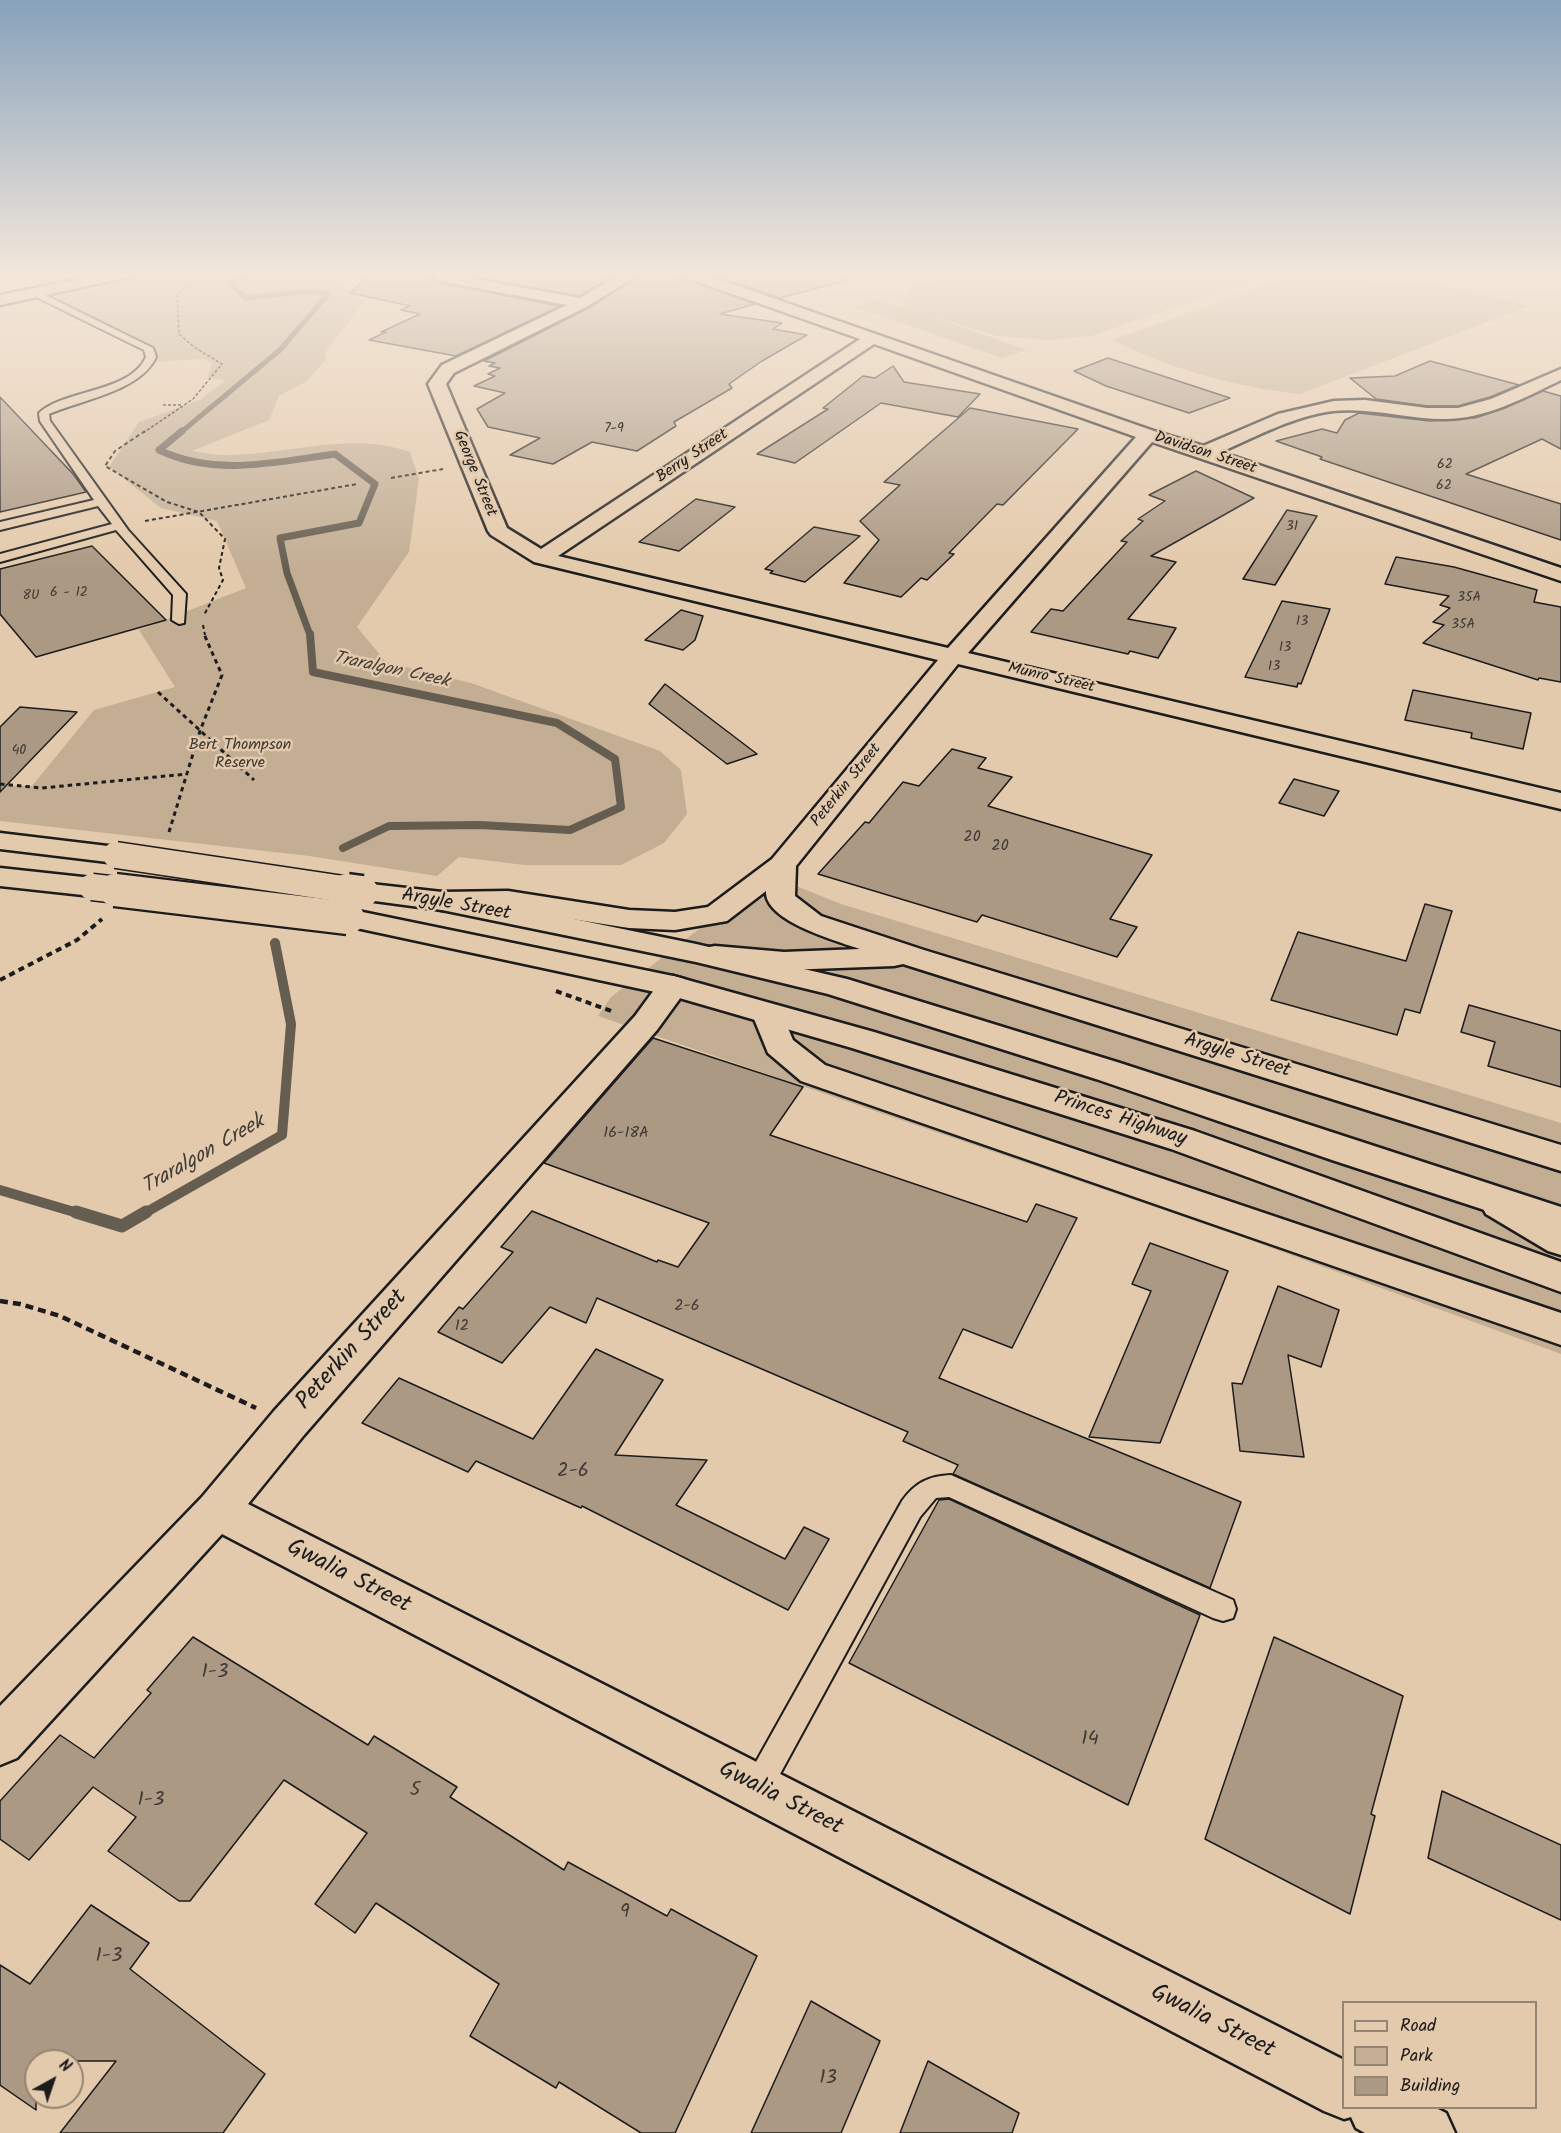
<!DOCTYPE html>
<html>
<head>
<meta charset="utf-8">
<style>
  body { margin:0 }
  #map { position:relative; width:1561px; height:2133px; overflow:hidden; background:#e4caac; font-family:Kalam,sans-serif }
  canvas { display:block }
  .legend { position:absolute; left:1342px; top:2001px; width:195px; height:108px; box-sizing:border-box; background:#e4caac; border:2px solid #948472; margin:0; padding:8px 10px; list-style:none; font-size:18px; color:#1c1c1c }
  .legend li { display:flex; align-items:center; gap:12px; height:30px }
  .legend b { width:30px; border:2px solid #948472 }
  .north { position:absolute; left:24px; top:2049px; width:60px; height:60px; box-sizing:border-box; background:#e4caac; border:2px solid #948472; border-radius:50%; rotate:40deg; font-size:16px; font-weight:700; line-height:24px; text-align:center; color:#1c1c1c }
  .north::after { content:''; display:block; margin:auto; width:21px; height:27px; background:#1c1c1c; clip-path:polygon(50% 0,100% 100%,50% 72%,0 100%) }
</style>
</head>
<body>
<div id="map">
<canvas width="1561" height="2133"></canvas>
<ul class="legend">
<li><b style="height:8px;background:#e4caac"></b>Road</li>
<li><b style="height:16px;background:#c3ae94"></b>Park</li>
<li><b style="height:16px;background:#ac9984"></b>Building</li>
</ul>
<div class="north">N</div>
</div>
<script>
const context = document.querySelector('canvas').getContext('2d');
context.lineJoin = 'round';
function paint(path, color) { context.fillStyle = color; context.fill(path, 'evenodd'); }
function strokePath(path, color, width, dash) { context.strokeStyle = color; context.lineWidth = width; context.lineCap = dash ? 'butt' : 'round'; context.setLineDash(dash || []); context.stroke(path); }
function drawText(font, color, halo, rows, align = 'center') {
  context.font = font + ' Kalam,sans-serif'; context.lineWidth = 5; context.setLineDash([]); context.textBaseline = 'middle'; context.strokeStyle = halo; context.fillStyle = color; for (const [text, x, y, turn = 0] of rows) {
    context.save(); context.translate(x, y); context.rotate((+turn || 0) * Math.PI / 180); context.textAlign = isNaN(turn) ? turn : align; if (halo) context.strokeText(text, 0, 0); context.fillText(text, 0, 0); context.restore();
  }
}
const green = new Path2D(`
  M166,271H337L345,289L365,301L324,354L327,358L307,381L279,396L269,420L192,451C205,453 218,456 230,455C290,454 351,431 410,452L419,479L409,552L357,627L386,662L471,683L660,751L681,770L687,814L664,843L621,865H524L459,857L437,876L309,856L0,821V786H32L94,710L175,687L139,630L246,588L217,521L161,508L109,467L139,422L200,400L226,380L207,378L212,363L203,359L153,362V349L48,299Z
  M966,271H1280L1091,336L1048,340L997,336L931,316L1027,350L1002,358L852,306L877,299L908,309L901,301L914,286Z
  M1306,271H1332L1395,286L1428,284L1470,291L1529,306L1300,394C1235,387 1170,369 1112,340Z
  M769,875L841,904L1561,1123V1354L1242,1237L598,1016L611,997Z`);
const streamFar4 = new Path2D(`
  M180,433L280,350L329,293L302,292L245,298L230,283L258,271`);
const streamFar3 = new Path2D(`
  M182,431L159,450C215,477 276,462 335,454L375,484L359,523L280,538L287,573L310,635`);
const streamFar2 = new Path2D(`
  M310,634L313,672L557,723L615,759L621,807L570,830L480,825L389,826L343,848`);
const streamFar1 = new Path2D(`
  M0,1190L81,1214
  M143,1214L282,1135L291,1024L275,943`);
const stream = new Path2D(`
  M76,1212L122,1226L146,1212`);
const building = new Path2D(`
  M374,271H440L431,276L440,283L560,306L456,356L369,340L386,332H381L420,314L401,310L410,306L350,293Z
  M441,271H622L580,296Z
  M646,271H672L675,276L755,304L720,314L782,323L773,329L807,335L762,361L729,384L732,388L674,422L676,426L637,451L592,442L553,464L510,455L540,438L488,427L477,409L505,393L474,386L495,376L488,374L500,368L489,366L495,363L484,361L589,308Z
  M702,271H847L848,280L780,298Z
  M1108,358L1230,398L1189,413L1106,386L1074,371Z
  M1430,361L1519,385L1490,397L1458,406H1427L1376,399L1350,378L1395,376Z
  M893,366L904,382L980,394L958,417L881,403L795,463L757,454L828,409L823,408L863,376L875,378Z
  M1543,391L1561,396V449L1542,439L1466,474L1561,504V540L1320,459L1322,457L1276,441L1322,429L1337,433L1345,420L1359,413L1430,421L1475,418L1505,408Z
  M0,397L74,475L86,492L0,512Z
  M970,408L1078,429L1003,505L997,504L949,553L954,554L927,580L921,578L901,597L844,583L879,540L860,521L900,485L884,482Z
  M1196,471L1254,498L1151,556L1176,562L1128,619L1176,628L1158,658L1130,651L1128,654L1031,632L1051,609L1063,611L1127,542L1121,541L1143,521L1138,519L1165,501L1149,495Z
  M696,499L735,507L679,551L639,542Z
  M1287,510L1317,516L1275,585L1243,579Z
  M814,527L860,536L805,582L770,573L773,571L765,569Z
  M92,546L166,620L36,657L0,614V569Z
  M1396,557L1454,567L1537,590L1534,602L1561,607V682L1539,678L1538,680L1423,643L1444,625L1433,622L1450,608L1440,605L1449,596L1385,584Z
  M1282,601L1330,609L1301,684L1298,683L1297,687L1245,677Z
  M681,610L703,616L695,640L683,650L645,640Z
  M665,684L757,754L727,764L649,704Z
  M1413,690L1531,713L1523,749L1471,738L1472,733L1405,720Z
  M20,707L77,712L0,792V727Z
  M952,749L986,758L978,768L1012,777L988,806L1152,855L1110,919L1137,927L1117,957L982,915L977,922L818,874L865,822L869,823L903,782L919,786Z
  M1294,779L1339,791L1324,816L1279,803Z
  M1425,904L1452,911L1420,1013L1405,1009L1397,1035L1271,1000L1298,932L1406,961Z
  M1469,1005L1561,1031V1087L1488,1066L1495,1042L1461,1032Z
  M653,1038L803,1087L770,1135L1027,1222L1036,1204L1077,1218L1012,1348L963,1329L939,1378L1241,1502L1210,1588L953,1474L958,1465L903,1441L908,1432L597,1298L586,1323L550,1307L502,1363L438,1332L459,1307L463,1309L513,1252L501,1247L532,1211L657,1262L658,1260L678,1267L709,1223L544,1163Z
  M1150,1243L1228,1271L1160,1443L1089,1437L1151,1291L1132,1284Z
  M1278,1286L1339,1310L1321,1367L1288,1355L1304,1457L1240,1451L1232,1383L1242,1384Z
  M596,1349L663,1380L615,1455L707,1460L676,1505L785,1559L804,1527L829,1539L788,1610L582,1506L581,1508L476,1461L468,1472L362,1423L399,1378L533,1439Z
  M949,1499L1200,1615L1128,1805L849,1663L939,1500Z
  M193,1637L368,1745L374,1736L457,1787L450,1797L564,1870L568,1862L667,1916L671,1909L757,1956L675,2133H641L559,2082L556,2088L470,2036L499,1984L376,1903L355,1933L315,1904L367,1833L284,1780L190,1901H179L108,1851L136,1817L93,1787L29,1860L0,1839V1801L60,1735L94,1758L151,1693L147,1690Z
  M1274,1637L1403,1696L1371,1814L1375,1816L1350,1914L1205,1839Z
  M1442,1791L1561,1845V1920L1428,1858Z
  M91,1905L149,1943L130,1969L265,2074L223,2133H60L116,2061H36V2110L0,2085V1965L30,1984Z
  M811,2001L880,2041L841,2133H751Z
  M928,2061L1019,2113L1012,2133H900Z`);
const pathFar4 = new Path2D(`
  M163,405H183
  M143,433L193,399L222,364L194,347L179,334L177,294L211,271`);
const pathFar3 = new Path2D(`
  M145,431L115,451L105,466L167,502L199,512L225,539L219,568L223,580L204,615
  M391,478L443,469
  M145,521L357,484
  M203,625L205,635`);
const pathFar2 = new Path2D(`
  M158,692L254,780
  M0,784L42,788L187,774
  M169,832L200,731L222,675L204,634`);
const pathFar1 = new Path2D(`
  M0,980L77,940L102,919
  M556,991L614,1012`);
const path = new Path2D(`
  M0,1301L20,1304L60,1316L256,1408`);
const lane = new Path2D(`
  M35,290L153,348L156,357C141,391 81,400 49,414L50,421L128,530L186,594L184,623L179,624L172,620L173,595L116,530L0,562V554L112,524L98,506L0,530V522L94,500L40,421L39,413C65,389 130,393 146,357L144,350L32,295L31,293Z
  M951,1475L1233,1600L1236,1609L1233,1618L1223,1621L1213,1618L949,1497L936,1498L920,1517L767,1798L757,1803L747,1798L742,1788L747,1778L902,1501C915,1483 928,1476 951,1475Z`);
const street = new Path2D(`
  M626,271H644L588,306L454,373L446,384L507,528L541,549L860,339L676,274L674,271H695L1154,431L1203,446L1278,414L1334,401L1365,400L1427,408H1458L1491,399L1561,369V380C1524,398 1486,419 1444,419C1407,419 1371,407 1333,411C1294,416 1257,436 1221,452L1561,568V581L1152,442L968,653L1561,793V809L958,664L796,866L795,896L821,916L924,950L1561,1145V1171L903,964L894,966L784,970L704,962L700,955L704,948L715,946L784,952L860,949C837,941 764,921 766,891L727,921L675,930L629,928L508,909L442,910L432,907L427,901L432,895L442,892L508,891L629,910L675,912L708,907L772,859L938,660L534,562L491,535L488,531L428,384L442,365L567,305L440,281L433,277L440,273L580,298ZM874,344L1136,437L948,648L558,556Z
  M673,976L684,979L689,986L657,1030L304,1435L248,1504L1344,2060V2108H1436L1446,2113L1455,2133H1365L1356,2128L1351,2117L1344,2119L1324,2111L222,1534L17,1758L0,1765V1706L202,1497L274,1411L635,1016L662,979Z
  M768,1004L779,1007L793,1040L825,1065L1561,1313V1345L801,1081L768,1053L752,1014L757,1007Z
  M1499,1192L1512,1196L1561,1224V1255L1548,1251L1486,1214L1481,1205L1486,1196Z`);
const secondary = new Path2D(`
  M118,271H145L138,275L0,305V295Z`);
const highway = new Path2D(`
  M0,833L116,847L126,849L130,855L126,861L116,863L0,849Z
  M0,868L92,878L102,881L106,887L102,893L92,896L0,886Z
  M362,883L442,892L696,944L847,979L1120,1063L1561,1207V1235L1332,1160L1096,1079L828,994L696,962L442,910L352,898L348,892L352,886Z
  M348,909L673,976L874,1032L1195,1131L1561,1262V1292L1171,1149L852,1048L669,995L338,924L333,918L338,912Z`);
const highwayBridgeFar1 = new Path2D(`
  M116,855L357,891
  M92,887L127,891`);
const highwayBridge = new Path2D(`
  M115,890L348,918
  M347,890L362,892`);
const farNumbernames = [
  ["7-9",614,430],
  ["62",1445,466],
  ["62",1444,487],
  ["31",1292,528],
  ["6 - 12",69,594],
  ["8U",31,597],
  ["35A",1469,599],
  ["13",1302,623],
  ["35A",1463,626],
  ["13",1285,649],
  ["13",1274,668],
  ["40",19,752]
];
const farStreetnames = [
  ["Davidson Street",1205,454,18],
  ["Berry Street",693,457,-34],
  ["George Street",474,474,68],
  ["Munro Street",1051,679,13],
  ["Peterkin Street",847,786,-51]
];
const farParknames = [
  ["Bert Thompson",240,746],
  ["Reserve",240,764]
];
const numberNames = [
  ["20",972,838],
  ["20",1000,847],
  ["16-18A",626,1134],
  ["2-6",687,1307],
  ["12",462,1327]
];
const farWaternames = [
  ["Traralgon Creek",391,671,12]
];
const streetNames = [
  ["Argyle Street",456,906,10],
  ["Argyle Street",1237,1057,17],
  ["Princes Highway",1120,1120,18]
];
const nearNumbernames = [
  ["2-6",573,1473],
  ["1-3",215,1674],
  ["14",1090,1741],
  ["5",415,1792],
  ["1-3",151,1802],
  ["9",625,1914],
  ["1-3",109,1958],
  ["13",828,2080]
];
const waterNames = [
  ["Traralgon Creek",204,1156,-30]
];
const nearStreetnames = [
  ["Peterkin Street",353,1351,-48],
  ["Gwalia Street",348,1578,27],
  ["Gwalia Street",780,1800,27],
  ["Gwalia Street",1212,2023,27]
];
paint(green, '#c3ae94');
strokePath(streamFar4, '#665d51', 5);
strokePath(streamFar3, '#665d51', 7);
strokePath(streamFar2, '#665d51', 8);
strokePath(streamFar1, '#665d51', 10);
strokePath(stream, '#665d51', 13);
paint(building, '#ac9984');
strokePath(building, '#1c1c1c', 1.5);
strokePath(lane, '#1c1c1c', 4);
strokePath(street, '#1c1c1c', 5);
strokePath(secondary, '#1c1c1c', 5);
strokePath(highway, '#1c1c1c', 5);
strokePath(pathFar4, '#1c1c1c', 1.5, [3, 2]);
strokePath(pathFar3, '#1c1c1c', 2, [4, 3]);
strokePath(pathFar2, '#1c1c1c', 3, [4.5, 4]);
strokePath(pathFar1, '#1c1c1c', 4, [6, 4.5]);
strokePath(path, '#1c1c1c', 4.5, [8, 5]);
paint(lane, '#e4caac');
paint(street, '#e4caac');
paint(secondary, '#e4caac');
paint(highway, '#e4caac');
strokePath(highwayBridgeFar1, '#1c1c1c', 29, []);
strokePath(highwayBridge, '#1c1c1c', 37, []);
strokePath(highwayBridgeFar1, '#e4caac', 26);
strokePath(highwayBridge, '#e4caac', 32);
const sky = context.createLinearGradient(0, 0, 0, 570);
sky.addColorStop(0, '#87a2ba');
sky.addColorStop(0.48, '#f3e7da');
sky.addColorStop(1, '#f3e7da00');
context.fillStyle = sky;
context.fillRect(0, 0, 1561, 570);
drawText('14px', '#403b36', null, farNumbernames);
drawText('16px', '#1c1c1c', '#e4caac', farStreetnames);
drawText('16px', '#3d3934', '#e4caac', farParknames);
drawText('16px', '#403b36', null, numberNames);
drawText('italic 18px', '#413c37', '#e4caac', farWaternames);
drawText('20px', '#1c1c1c', '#e4caac', streetNames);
drawText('20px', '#403b36', null, nearNumbernames);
drawText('italic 21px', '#413c37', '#e4caac', waterNames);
drawText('24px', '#1c1c1c', '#e4caac', nearStreetnames);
</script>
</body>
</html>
